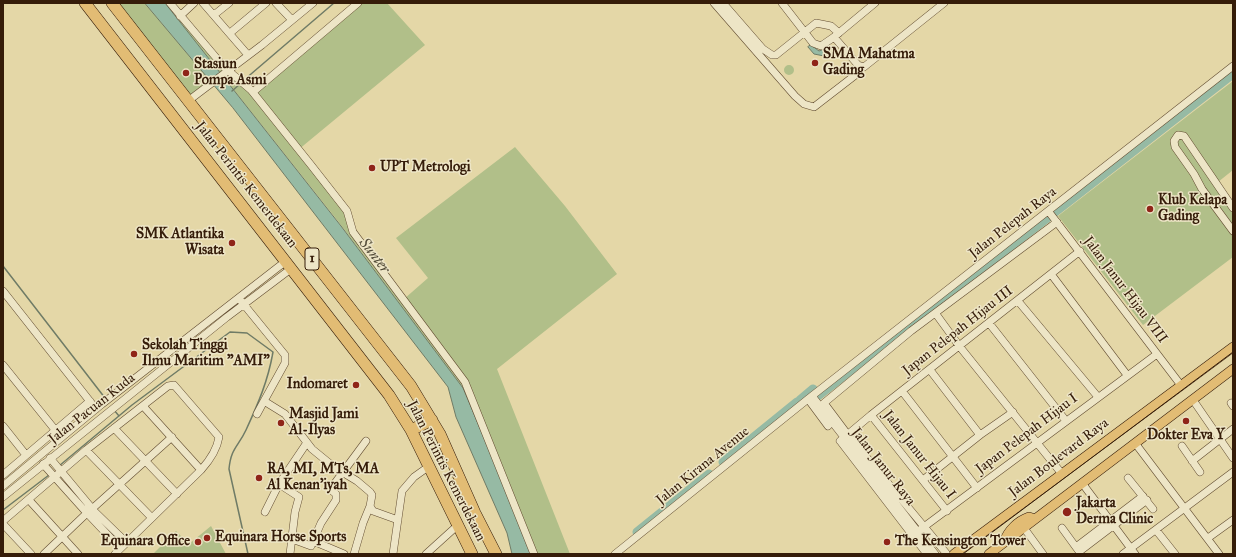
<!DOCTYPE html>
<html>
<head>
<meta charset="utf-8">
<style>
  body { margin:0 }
  #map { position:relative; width:1236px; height:557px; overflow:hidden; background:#e4d7a7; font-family:"IM FELL Great Primer",serif }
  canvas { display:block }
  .frame { position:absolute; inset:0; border:4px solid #351c09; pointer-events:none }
</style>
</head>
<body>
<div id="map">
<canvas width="1236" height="557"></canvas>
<div class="frame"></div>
</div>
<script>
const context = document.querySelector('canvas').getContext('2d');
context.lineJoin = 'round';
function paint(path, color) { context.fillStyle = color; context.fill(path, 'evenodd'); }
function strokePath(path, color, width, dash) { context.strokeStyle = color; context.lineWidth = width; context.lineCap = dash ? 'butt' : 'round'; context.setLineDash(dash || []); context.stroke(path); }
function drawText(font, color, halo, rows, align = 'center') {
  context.font = font + ' "IM FELL Great Primer",serif'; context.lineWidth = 3; context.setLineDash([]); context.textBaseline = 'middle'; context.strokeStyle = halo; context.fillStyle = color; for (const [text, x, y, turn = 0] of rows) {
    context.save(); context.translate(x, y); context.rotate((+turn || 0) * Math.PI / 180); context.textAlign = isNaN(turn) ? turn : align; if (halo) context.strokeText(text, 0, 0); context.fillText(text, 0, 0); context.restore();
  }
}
const green = new Path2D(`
  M114,3H145L212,83L188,101Z
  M165,3H169L224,67L251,90L358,3H387L425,45L298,150L347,211L350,228L404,299L428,278L396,238L515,147L565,206L617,274L497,369L570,554H534L463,388L337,220Z
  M784 70a5 5 0 1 1 10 0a5 5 0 1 1-10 0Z
  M1233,81V170L1218,182L1233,202V257L1143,325L1058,216Z
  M211,526L226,554H153L176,531L189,544Z`);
const water = new Path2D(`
  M145,3H165L341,226L463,388L533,554H512L507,533L456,417L448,387L233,108Z
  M811,45L819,51L829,47L831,50L824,56L814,54L808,47Z`);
const stream = new Path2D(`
  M244,80L334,3
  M232,91L240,84
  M3,266L105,398
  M114,410L119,416
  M59,466L132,405L230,332L247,333L273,352C268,381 258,404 246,430C238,447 231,448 229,469L248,554
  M3,510L49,475`);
const river = new Path2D(`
  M818,396L1233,74
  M800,400L813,389
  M723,462L797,402
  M637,532L709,474`);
const minor = new Path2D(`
  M170,3L224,67L251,90L311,165L347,211L353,232L465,382L534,554
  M203,3L248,55
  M276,3L292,20
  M714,3L795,96L804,104L814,107L858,73
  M723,3L763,49L772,55H776L816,23L831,26L839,33
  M782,3L813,43L821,46L834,37L875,3
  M214,15L229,3
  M180,16L194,3
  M230,33L266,3
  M834,37L858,65L864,67L944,3
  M253,92L358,3
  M188,101L262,45L313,3
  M1233,208L1184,136L1178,135L1174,141L1175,147L1194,174L1202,189L1233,231
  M1049,212L1180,384
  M1051,274L1127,375
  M3,291L96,409
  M241,301L285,355V363L264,401L285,414L312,449L334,467L357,481L370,492L372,495L370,506L373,511L398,520
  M1018,301L1098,397
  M936,314L960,347L1062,474
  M989,323L1066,421
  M3,365L56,431
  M930,370L980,435
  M902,391L977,488
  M812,396L935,554
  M808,399L828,426
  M1193,400L1233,458
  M1231,403L1233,406
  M143,406L201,470
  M257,414L264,401
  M871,415L947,511
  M3,426L26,455
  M114,428L177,494
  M840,441L871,415L1080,251
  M841,442L927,554
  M1135,443L1219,554
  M1182,446L1200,472
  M86,450L152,518
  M50,458L90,506
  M1192,461L1233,429
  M43,464L86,512
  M3,475L90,401
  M1128,478L1153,509
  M923,480L980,435L1013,412
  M1082,483L1135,554
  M279,484L299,497L295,512L290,554
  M3,486L102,404L286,261
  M3,497L227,317L292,268
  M29,500L78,554
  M93,508L172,437
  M94,511L126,542
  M265,512L279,484L306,444
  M88,514L94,512L92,507L86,509L87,513L120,548
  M3,521L86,450L168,386L174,385L219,437C217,450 210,460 201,470L115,554
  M3,524L31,554
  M1024,528L1043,554
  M1062,528L1078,550
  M1156,530L1175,554
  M913,535L1157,354
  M1208,538L1233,520
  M292,539L311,546L321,523L336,500V494L331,490L332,487L366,441
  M313,541L344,554
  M1076,547L1143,496
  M1080,551L1147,500
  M946,553L848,435L824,403L911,331L1057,222
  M44,554L87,513
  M354,554L363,523L370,506
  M393,554L402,491L414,477L428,467
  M426,554L458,525
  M615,554L808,399L1233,66
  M1123,554L1233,472`);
const major = new Path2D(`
  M1004,542C1008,530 1018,521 1029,517L1035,519
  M954,554L1233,347
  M989,554L1233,369`);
const highway = new Path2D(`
  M85,3L389,395L411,430L472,554
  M112,3L411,386L440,434L475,513L496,554
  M411,430L432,420`);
const tram = new Path2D(`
  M963,554L1233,352`);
const markers = [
  [815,63,4,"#8f2418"],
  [186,73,4,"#8f2418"],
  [372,168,4,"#8f2418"],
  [1150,209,4,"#8f2418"],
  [232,243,4,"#8f2418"],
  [134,354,4,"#8f2418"],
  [356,385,4,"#8f2418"],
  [1186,421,4,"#8f2418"],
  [281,423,4,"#8f2418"],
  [259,478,4,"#8f2418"],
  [1067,512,5,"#8f2418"],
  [207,538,4,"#8f2418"],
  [198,542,4,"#8f2418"],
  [887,542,4,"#8f2418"]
];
const shields = [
  [312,259,14]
];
const shieldNames = [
  ["1",312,259]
];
const poiNames = [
  ["SMA Mahatma",823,55],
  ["Gading",823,71],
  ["Stasiun",194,65],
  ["Pompa Asmi",194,81],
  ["UPT Metrologi",380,168],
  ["Klub Kelapa",1158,201],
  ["Gading",1158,217],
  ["SMK Atlantika",224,235,"right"],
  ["Wisata",224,251,"right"],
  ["Sekolah Tinggi",142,346],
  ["Ilmu Maritim \"AMI\"",142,362],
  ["Indomaret",348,385,"right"],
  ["Masjid Jami",289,415],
  ["Al-Ilyas",289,431],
  ["Dokter Eva Y",1186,436,"center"],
  ["RA, MI, MTs, MA",267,470],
  ["Al Kenan'iyah",267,486],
  ["Jakarta",1076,504],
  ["Derma Clinic",1076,520],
  ["Equinara Horse Sports",215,538],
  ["Equinara Office",190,542,"right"],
  ["The Kensington Tower",895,542]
];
const streetNames = [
  ["Jalan Perintis Kemerdekaan",246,185,52],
  ["Jalan Pelepah Raya",1013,223,-38],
  ["Jalan Janur Hijau VIII",1125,290,53],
  ["Japan Pelepah Hijau III",958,331,-38],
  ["Jalan Pacuan Kuda",92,409,-38],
  ["Japan Pelepah Hijau I",1027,434,-37],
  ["Jalan Janur Hijau I",919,455,52],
  ["Jalan Boulevard Raya",1059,458,-37],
  ["Jalan Kirana Avenue",703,466,-39],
  ["Jalan Janur Raya",883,467,52],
  ["Jalan Perintis Kemerdekaan",446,471,63]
];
const waterNames = [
  ["Sunter",374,256,52]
];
paint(green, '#b1bf89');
paint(water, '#96baa4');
strokePath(water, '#6f7b66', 1);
strokePath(stream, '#6f7b66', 1.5);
strokePath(river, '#96baa4', 9);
strokePath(minor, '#614b30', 8);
strokePath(major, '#351c09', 10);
strokePath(highway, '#351c09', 12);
strokePath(minor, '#ede5c6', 7);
strokePath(major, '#e2bc74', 9);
strokePath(highway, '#e2bc74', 11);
strokePath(tram, '#351c09', 1);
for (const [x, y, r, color] of markers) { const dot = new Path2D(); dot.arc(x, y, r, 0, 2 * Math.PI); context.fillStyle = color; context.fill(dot); strokePath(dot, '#ede5c6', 1.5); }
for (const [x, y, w] of shields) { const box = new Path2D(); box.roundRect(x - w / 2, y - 11, w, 22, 3); context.fillStyle = '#ede5c6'; context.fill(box); strokePath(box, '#351c09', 1); }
drawText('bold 13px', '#351c09', null, shieldNames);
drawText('bold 14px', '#351c09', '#ede5c6', poiNames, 'left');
drawText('14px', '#351c09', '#ede5c6', streetNames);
drawText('italic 15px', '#524b38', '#ede5c6', waterNames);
</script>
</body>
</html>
